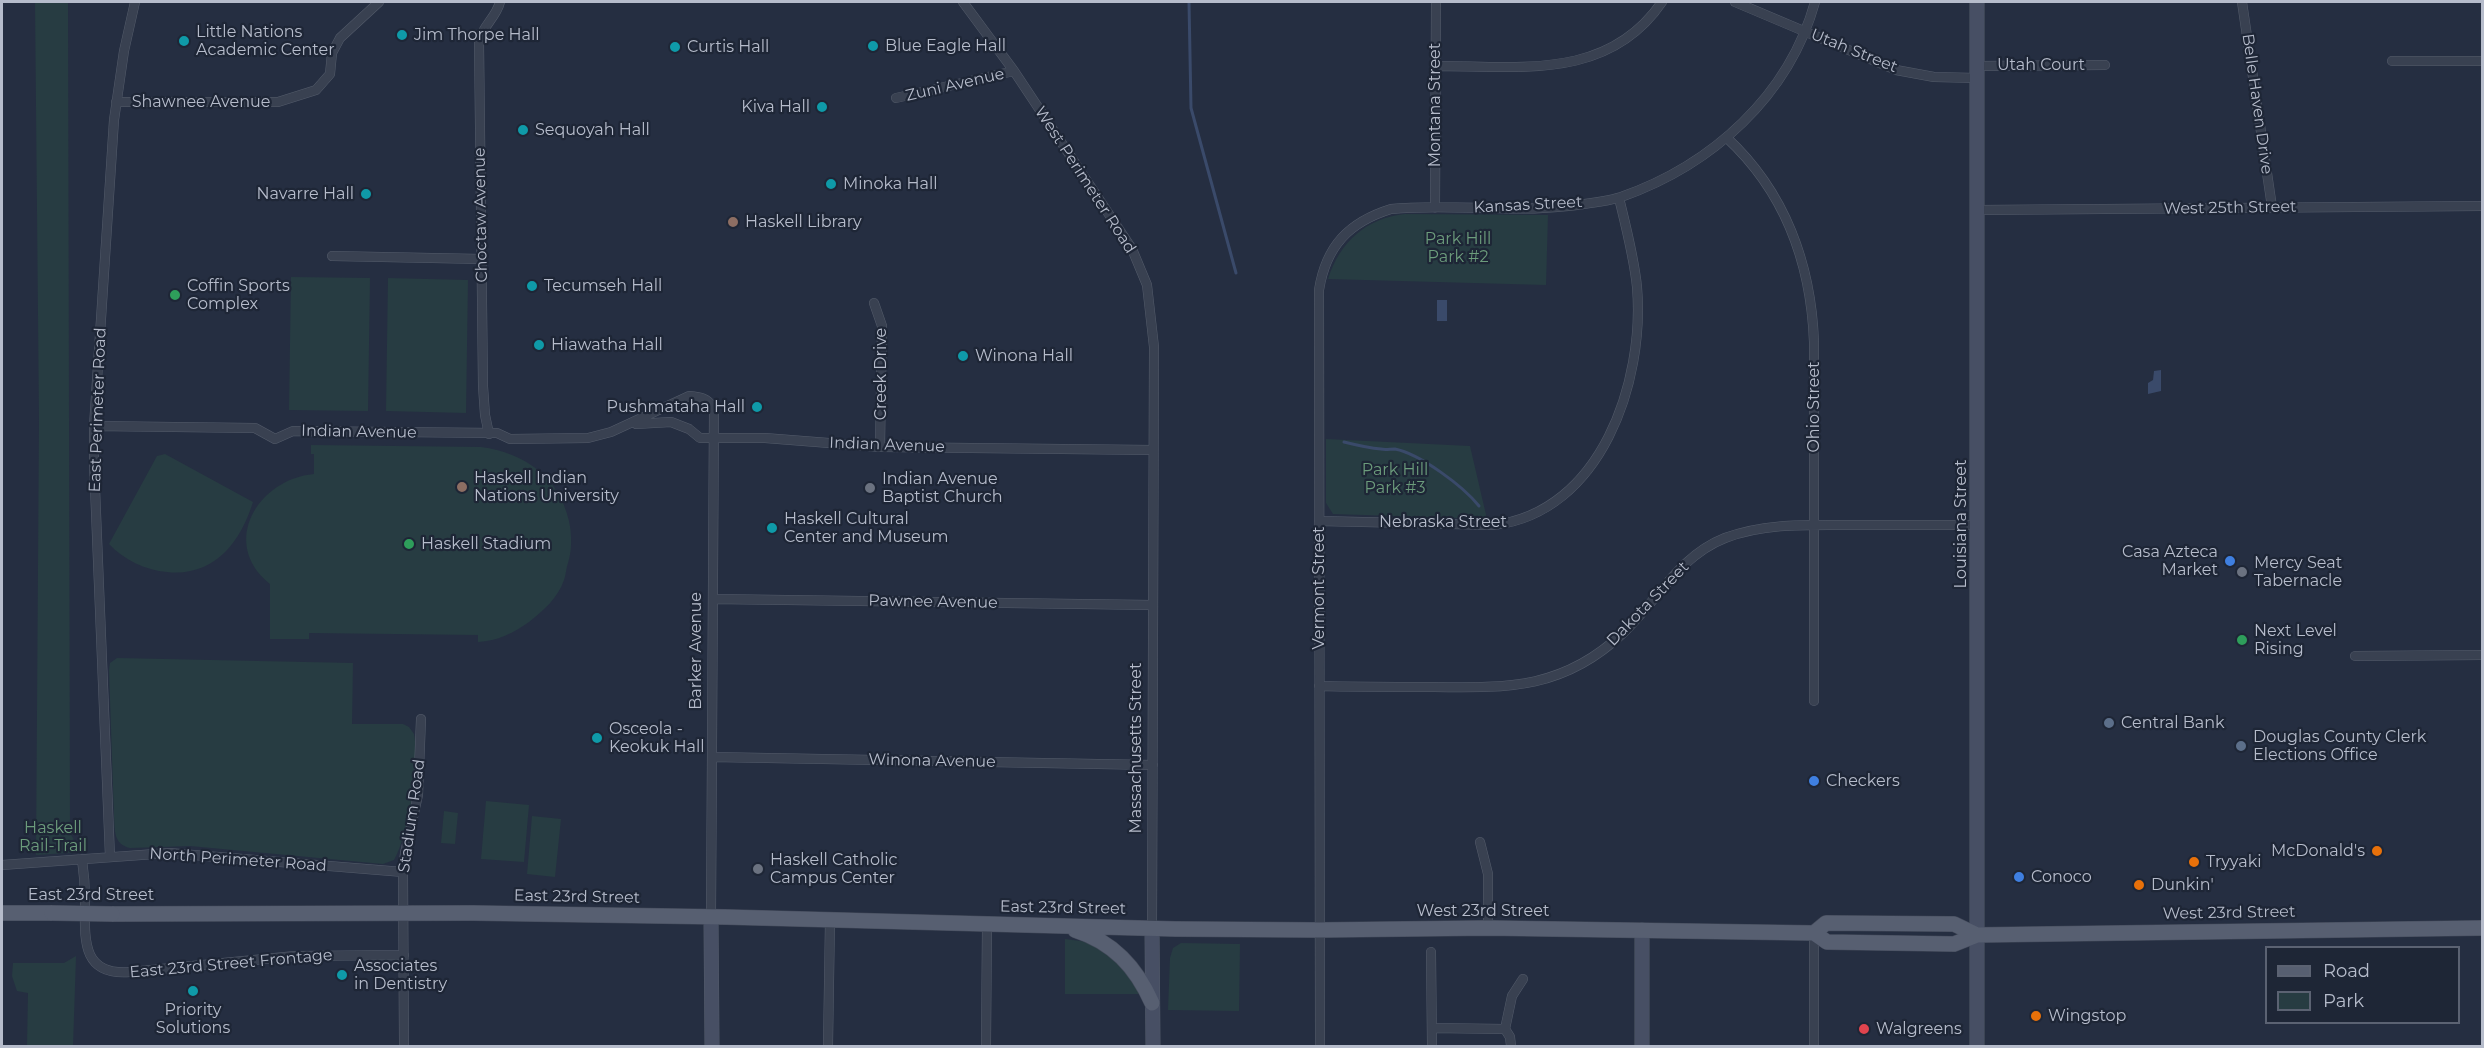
<!DOCTYPE html>
<html>
<head>
<meta charset="utf-8">
<style>
  body { margin:0 }
  #map { position:relative; width:2484px; height:1048px; overflow:hidden; background:#252e41; font-family:Montserrat,sans-serif }
  canvas { display:block }
  .frame { position:absolute; inset:0; border:3px solid #b6bccb; pointer-events:none }
  .legend { position:absolute; left:2265px; top:946px; width:195px; height:78px; box-sizing:border-box; background:#1e2636; border:2px solid #5b6272; margin:0; padding:8px 10px; list-style:none; font-size:18px; color:#b6bccb }
  .legend li { display:flex; align-items:center; gap:12px; height:30px }
  .legend b { width:30px; border:2px solid #5b6272 }
</style>
</head>
<body>
<div id="map">
<canvas width="2484" height="1048"></canvas>
<div class="frame"></div>
<ul class="legend">
<li><b style="height:8px;background:#575f71"></b>Road</li>
<li><b style="height:16px;background:#273c42"></b>Park</li>
</ul>
</div>
<script>
const context = document.querySelector('canvas').getContext('2d');
context.lineJoin = 'round';
function paint(path, color) { context.fillStyle = color; context.fill(path, 'evenodd'); }
function strokePath(path, color, width, dash) { context.strokeStyle = color; context.lineWidth = width; context.lineCap = dash ? 'butt' : 'round'; context.setLineDash(dash || []); context.stroke(path); }
function drawText(font, color, halo, rows, align = 'center') {
  context.font = font + ' Montserrat,sans-serif'; context.lineWidth = 4.5; context.setLineDash([]); context.textBaseline = 'middle'; context.strokeStyle = halo; context.fillStyle = color; for (const [text, x, y, turn = 0] of rows) {
    context.save(); context.translate(x, y); context.rotate((+turn || 0) * Math.PI / 180); context.textAlign = isNaN(turn) ? turn : align; if (halo) context.strokeText(text, 0, 0); context.fillText(text, 0, 0); context.restore();
  }
}
const green = new Path2D(`
  M35,2H68L70,833L81,852L36,855L39,420Z
  M1405,214L1548,215L1546,285L1328,279C1340,242 1366,218 1405,214Z
  M291,277L370,278L368,411L289,410Z
  M388,278L468,280L466,413L386,411Z
  M1326,439L1470,446L1487,519L1333,514L1326,503Z
  M311,445L481,447C525,453 559,477 569,521C572,535 572,551 568,563C566,568 566,575 564,580C558,598 543,611 529,622C513,633 498,641 478,642V635L309,633V639H270V584C219,543 258,479 314,474V454H311Z
  M165,454L253,502C240,544 213,577 167,572C145,570 124,560 109,544L157,456Z
  M117,658L353,663L352,724H403L409,727L414,734C420,764 409,834 394,860L383,864L190,846L130,848C113,844 115,830 114,816L109,670L110,663Z
  M486,801L529,805L524,862L481,859Z
  M444,811L458,813L455,844L441,843Z
  M532,816L561,819L555,877L527,874Z
  M1065,939L1088,942L1123,964L1141,994H1065Z
  M1181,943L1240,944L1239,1011L1168,1010L1170,958L1173,948Z
  M76,956L73,1046H27L28,993L17,991L12,976L13,963H64Z`);
const water = new Path2D(`
  M1437,300H1447V321H1437Z
  M2161,370V391L2148,394V383L2153,380L2154,371Z`);
const stream = new Path2D(`
  M1189,2L1191,108L1236,273
  M1344,442C1356,445 1368,448 1381,449C1385,450 1390,449 1395,449C1420,454 1463,486 1479,506`);
const street = new Path2D(`
  M963,2L1014,71L1132,249L1147,285L1154,347L1152,928
  M1735,2L1896,70L1934,77L1977,78
  M2242,2L2272,207
  M2392,61H2482
  M1435,66C1519,66 1608,81 1662,2
  M1977,66L2105,65
  M896,98L1014,71
  M116,102H278L316,90L330,74L332,53L340,38L379,2
  M1727,138C1785,192 1811,264 1814,342V701
  M1435,208L1436,2
  M1977,210L2482,206
  M332,256L482,259
  M874,303L882,326L880,447
  M636,424L671,422L689,429L700,438H765L880,447L1153,450
  M94,426L255,428L275,439L293,431L497,433L510,439L588,438L611,432L689,396C701,397 707,398 714,408L711,917
  M489,434L485,415L483,386L479,42C482,26 496,18 500,2
  M1319,521L1494,525C1601,512 1645,382 1637,287C1634,257 1626,227 1619,198
  M713,599L1153,605
  M2355,656L2482,655
  M1319,686C1357,687 1395,687 1433,687C1509,688 1564,689 1623,633C1657,601 1679,556 1725,538C1765,523 1807,525 1850,525C1893,525 1935,525 1977,525
  M712,757L1153,765
  M1480,842L1488,874V928
  M110,857L94,463V426L114,120L124,51L135,2
  M82,859C84,873 85,887 85,901C85,937 80,976 130,972L295,956L404,955
  M2,865L169,853L403,872
  M1431,952L1432,1046
  M1432,1028L1505,1029
  M1505,1029L1512,996L1523,979
  M1505,1029L1510,1037L1511,1046
  M404,1046L403,872L405,853L418,795L421,719
  M828,1046L830,920
  M986,1046L987,924
  M1320,1046L1319,290C1326,246 1349,222 1391,209C1449,203 1509,213 1568,206C1585,204 1605,202 1621,197C1712,165 1789,96 1815,2
  M1814,1046V933`);
const secondary = new Path2D(`
  M711,917L712,1046
  M1152,928L1153,1046
  M1642,930V1046
  M1977,1046V2`);
const primary = new Path2D(`
  M2,913H52
  M112,914L473,913L725,917L1176,929L1319,930L1488,928L1814,933L1827,942L1954,944L1977,935L2482,928
  M1075,930C1113,942 1136,967 1152,1003
  M1814,933L1826,923L1954,924L1977,935`);
const primaryBridge = new Path2D(`
  M52,913L112,914`);
const markers = [
  [402,35,6,"#0f9aa8"],
  [184,41,6,"#0f9aa8"],
  [873,46,6,"#0f9aa8"],
  [675,47,6,"#0f9aa8"],
  [822,107,6,"#0f9aa8"],
  [523,130,6,"#0f9aa8"],
  [831,184,6,"#0f9aa8"],
  [366,194,6,"#0f9aa8"],
  [733,222,6,"#8d6e63"],
  [532,286,6,"#0f9aa8"],
  [175,295,6,"#2e9e5b"],
  [539,345,6,"#0f9aa8"],
  [963,356,6,"#0f9aa8"],
  [757,407,6,"#0f9aa8"],
  [462,487,6,"#8d6e63"],
  [870,488,6,"#6b7280"],
  [772,528,6,"#0f9aa8"],
  [409,544,6,"#2e9e5b"],
  [2230,561,6,"#3f7fe0"],
  [2242,572,6,"#6b7280"],
  [2242,640,6,"#2e9e5b"],
  [2109,723,6,"#5c6f8a"],
  [597,738,6,"#0f9aa8"],
  [2241,746,6,"#5c6f8a"],
  [1814,781,6,"#3f7fe0"],
  [2377,851,6,"#e8710a"],
  [2194,862,6,"#e8710a"],
  [758,869,6,"#6b7280"],
  [2019,877,6,"#3f7fe0"],
  [2139,885,6,"#e8710a"],
  [342,975,6,"#0f9aa8"],
  [193,991,6,"#0f9aa8"],
  [2036,1016,6,"#e8710a"],
  [1864,1029,6,"#e0444e"]
];
const poiNames = [
  ["Little Nations",196,32],
  ["Academic Center",196,50],
  ["Jim Thorpe Hall",414,35],
  ["Blue Eagle Hall",885,46],
  ["Curtis Hall",687,47],
  ["Kiva Hall",810,107,"right"],
  ["Sequoyah Hall",535,130],
  ["Minoka Hall",843,184],
  ["Navarre Hall",354,194,"right"],
  ["Haskell Library",745,222],
  ["Coffin Sports",187,286],
  ["Complex",187,304],
  ["Tecumseh Hall",544,286],
  ["Hiawatha Hall",551,345],
  ["Winona Hall",975,356],
  ["Pushmataha Hall",745,407,"right"],
  ["Haskell Indian",474,478],
  ["Nations University",474,496],
  ["Indian Avenue",882,479],
  ["Baptist Church",882,497],
  ["Haskell Cultural",784,519],
  ["Center and Museum",784,537],
  ["Haskell Stadium",421,544],
  ["Casa Azteca",2218,552,"right"],
  ["Market",2218,570,"right"],
  ["Mercy Seat",2254,563],
  ["Tabernacle",2254,581],
  ["Next Level",2254,631],
  ["Rising",2254,649],
  ["Central Bank",2121,723],
  ["Osceola -",609,729],
  ["Keokuk Hall",609,747],
  ["Douglas County Clerk",2253,737],
  ["Elections Office",2253,755],
  ["Checkers",1826,781],
  ["McDonald's",2365,851,"right"],
  ["Haskell Catholic",770,860],
  ["Campus Center",770,878],
  ["Tryyaki",2206,862],
  ["Conoco",2031,877],
  ["Dunkin'",2151,885],
  ["Associates",354,966],
  ["in Dentistry",354,984],
  ["Priority",193,1010,"center"],
  ["Solutions",193,1028,"center"],
  ["Wingstop",2048,1016],
  ["Walgreens",1876,1029]
];
const streetNames = [
  ["Utah Street",1854,51,22],
  ["Utah Court",2041,65],
  ["Zuni Avenue",955,85,-13],
  ["Shawnee Avenue",201,102],
  ["Belle Haven Drive",2257,104,82],
  ["Montana Street",1435,105,-90],
  ["West Perimeter Road",1085,180,57],
  ["Kansas Street",1528,205,-3],
  ["West 25th Street",2230,208,-1],
  ["Choctaw Avenue",481,215,-91],
  ["Creek Drive",881,374,-90],
  ["Ohio Street",1814,407,-90],
  ["East Perimeter Road",98,410,-88],
  ["Indian Avenue",359,432,1],
  ["Indian Avenue",887,445,2],
  ["Nebraska Street",1443,522],
  ["Louisiana Street",1961,524,-90],
  ["Vermont Street",1319,588,-90],
  ["Pawnee Avenue",933,602,1],
  ["Dakota Street",1648,604,-46],
  ["Barker Avenue",696,651,-90],
  ["Massachusetts Street",1136,748,-90],
  ["Winona Avenue",932,761,1],
  ["Stadium Road",412,816,-82],
  ["North Perimeter Road",238,860,4],
  ["East 23rd Street",91,895],
  ["East 23rd Street",577,897,1],
  ["East 23rd Street",1063,908,1],
  ["West 23rd Street",1483,911],
  ["West 23rd Street",2229,913,-1],
  ["East 23rd Street Frontage",231,964,-5]
];
const parkNames = [
  ["Park Hill",1458,239],
  ["Park #2",1458,257],
  ["Park Hill",1395,470],
  ["Park #3",1395,488],
  ["Haskell",53,828],
  ["Rail-Trail",53,846]
];
paint(green, '#273c42');
paint(water, '#3a4a6a');
strokePath(stream, '#3a4a6a', 3);
strokePath(street, '#545c6b', 10);
strokePath(secondary, '#545c6b', 15);
strokePath(primary, '#434a5a', 16);
strokePath(street, '#394151', 9);
strokePath(secondary, '#474f64', 14);
strokePath(primary, '#575f71', 15);
strokePath(primaryBridge, '#434a5a', 16, []);
strokePath(primaryBridge, '#575f71', 15);
for (const [x, y, r, color] of markers) { const dot = new Path2D(); dot.arc(x, y, r, 0, 2 * Math.PI); context.fillStyle = color; context.fill(dot); strokePath(dot, '#1e2636', 2); }
drawText('16px', '#b6bccb', '#1e2636', poiNames, 'left');
drawText('16px', '#b6bccb', '#1e2636', streetNames);
drawText('16px', '#6c9c7c', '#1e2636', parkNames);
</script>
</body>
</html>
